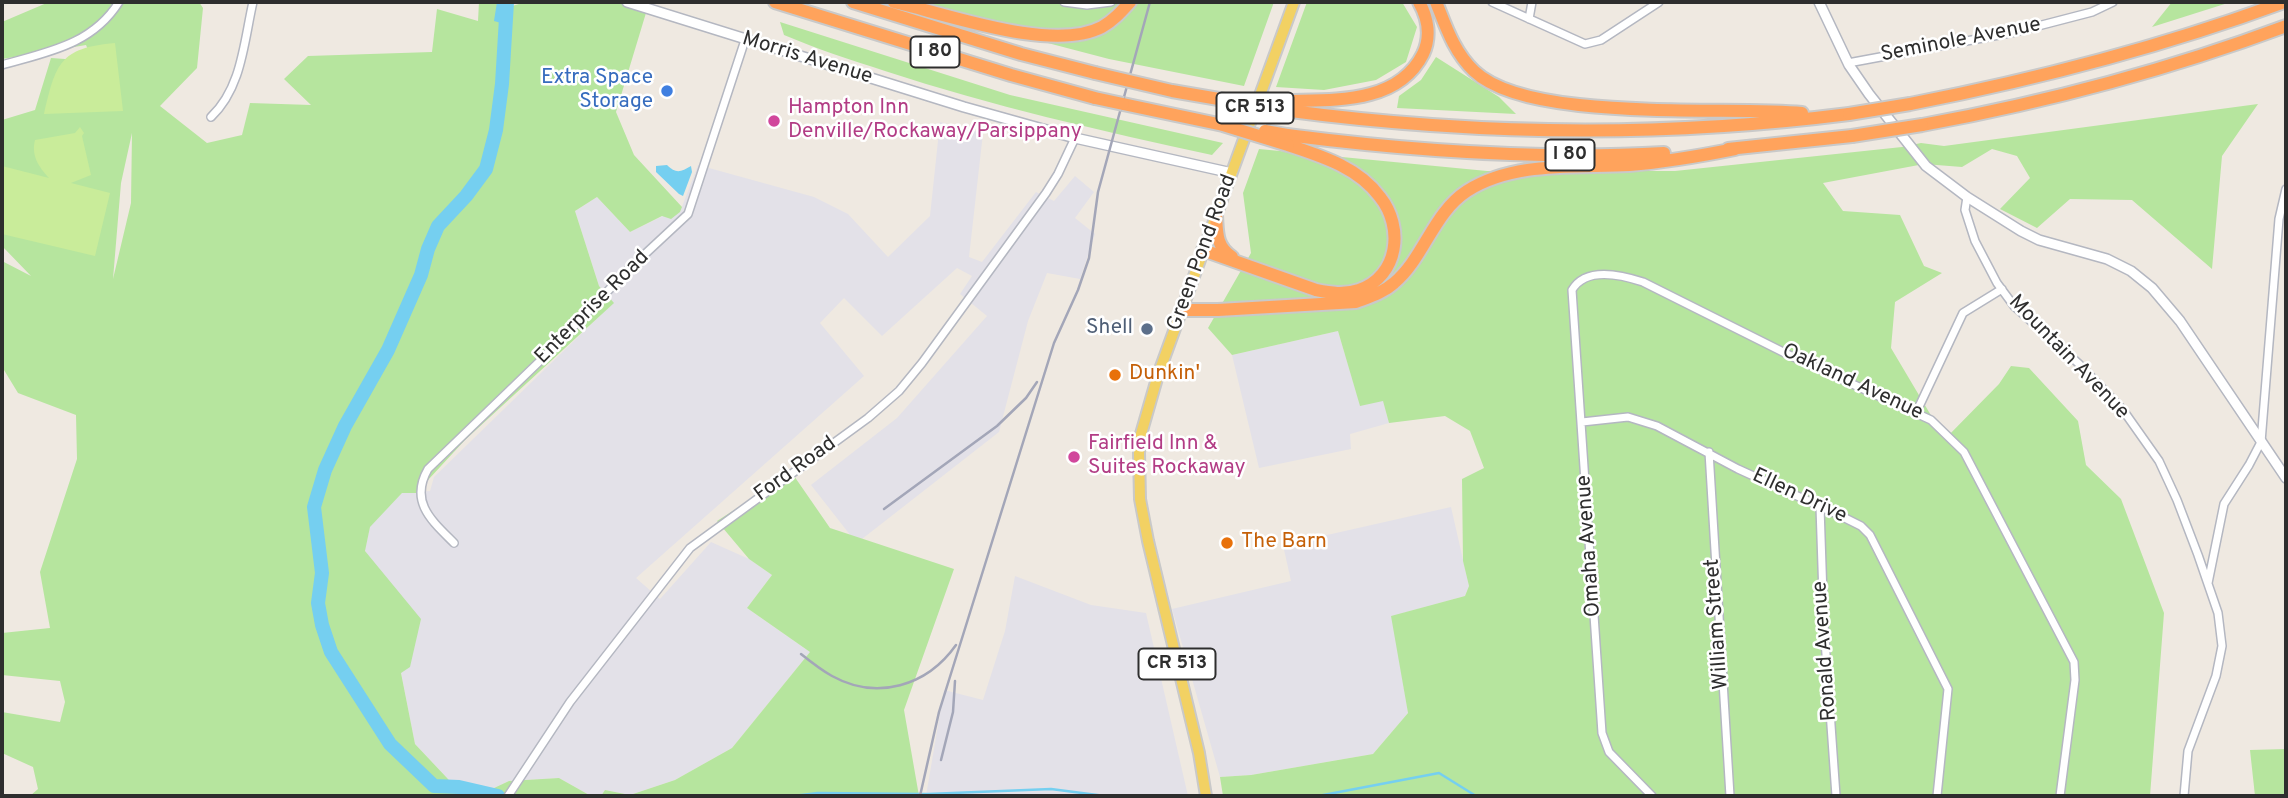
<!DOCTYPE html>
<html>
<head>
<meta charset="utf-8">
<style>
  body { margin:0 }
  #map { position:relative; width:2288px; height:798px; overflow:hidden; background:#efe9e1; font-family:Overpass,sans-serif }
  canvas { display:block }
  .frame { position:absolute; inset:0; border:4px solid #2e2e2e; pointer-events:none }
</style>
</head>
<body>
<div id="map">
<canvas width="2288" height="798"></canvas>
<div class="frame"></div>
</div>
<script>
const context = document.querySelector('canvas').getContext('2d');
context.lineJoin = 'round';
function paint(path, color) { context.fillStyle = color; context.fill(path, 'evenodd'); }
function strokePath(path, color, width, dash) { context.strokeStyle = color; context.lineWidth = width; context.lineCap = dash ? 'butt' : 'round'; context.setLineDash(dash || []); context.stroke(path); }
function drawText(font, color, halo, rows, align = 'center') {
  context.font = font + ' Overpass,sans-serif'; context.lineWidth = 5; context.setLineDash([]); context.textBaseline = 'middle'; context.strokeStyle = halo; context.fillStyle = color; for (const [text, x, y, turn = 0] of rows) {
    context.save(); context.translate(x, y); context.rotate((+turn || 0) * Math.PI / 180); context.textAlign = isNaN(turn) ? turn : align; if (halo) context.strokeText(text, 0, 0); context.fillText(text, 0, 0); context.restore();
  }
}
const industrial = new Path2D(`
  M940,122L983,133L969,257L982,262L1036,192L1054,201L1075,176L1094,192L1075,218L1095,234L1080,279L1047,273L1028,321L999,432L862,539L851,536L811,485L897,418L987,316L960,294L972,276L957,268L882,336L844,298L820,323L864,376L636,578L660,599L711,542L749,559L772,575L747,608L810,652L732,748L675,780L630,795L605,790L601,796H591L559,778L509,781L477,796H464L415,744L401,673L365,550L370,526L402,493L430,491L434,477L613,303L599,286L575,211L597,197L630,232L663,216L680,212L698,165L814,197L848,214L888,257L930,216Z
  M1338,331L1360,405L1383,400L1389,423L1350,434L1351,449L1259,468L1232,355Z
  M1451,507L1469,586L1465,596L1392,616L1408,713L1373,754L1251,775L1220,777L1172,609L1291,581L1283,545Z
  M1015,576L1091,605L1146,613L1188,796H926L944,690L983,700L1005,631Z`);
const green = new Path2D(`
  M49,2H199L203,8L197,68L160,106L207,143L242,135L250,103L311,105L284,79L308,56L432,52L437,9L478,21L479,2H502V9L519,4L520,2L649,3L616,112L634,155L682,207L680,212L671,219L662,216L630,232L597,197L575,211L599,286L614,303L465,440L416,493H402L370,527L365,551L421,619L410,667L401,673L415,744L464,796H30L38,789L33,767L2,753V712L60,722L65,702L60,681L2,675V633L50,628L40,572L77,459L76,415L18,393L4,370H2V261L31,276L2,246V120L35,110L51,58L93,61L86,45L2,59V22ZM132,133L131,203L113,279L121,183Z
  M913,2H1274L1244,86L1109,59L1021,36Z
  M1307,2H1402L1417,27L1406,62L1376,80L1324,90L1276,87Z
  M2172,2H2231L2152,27Z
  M780,22L1010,95L1223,143L1212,155C1101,131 992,106 885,71C851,60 817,49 784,35Z
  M1436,57L1499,97L1516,114L1397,108L1399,96L1421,80Z
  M2258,104L2222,156L2212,269L2132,200L2070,199L2037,228L2000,209L2030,178L2017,156L1992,149L1962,167L1924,164L1823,183L1843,211L1900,215L1924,266L1942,273L1895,302L1891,348L1945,439L1999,384L2011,366L2029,368L2078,421L2086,465L2121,499L2164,613L2150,796H1223L1220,777L1251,775L1373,754L1408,713L1391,616L1465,596L1469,586L1463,561L1462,479L1484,468L1470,431L1445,416L1389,423L1383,401L1360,406L1338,331L1232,355L1208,328L1251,253L1243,193L1259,149L1487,171H1675L1902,147L1921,143L1944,146Z
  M792,473L830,528L954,569L904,710L919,796H601L605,790L630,795L675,780L732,748L810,652L747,608L772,575L749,559L717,521Z
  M2286,749V796H2255L2250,750Z
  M559,778L591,796H477L509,781Z`);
const pitch = new Path2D(`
  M115,43L123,111L44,114C56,64 59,48 115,43Z
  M80,127L84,133L82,136L91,175L71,183L110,193L95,256L2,234V166L49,178C39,167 31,156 35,140L75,133Z`);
const water = new Path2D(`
  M497,2H512L508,25L494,21Z
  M667,165C676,174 681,172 691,166L692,172L683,196L679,194L656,172V166Z`);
const stream = new Path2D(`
  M793,796L818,793L928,794L1051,789L1105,796
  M1318,796L1439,773L1476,796`);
const river = new Path2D(`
  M498,796L459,787L434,786L390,744L331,652L322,625L318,603L322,573L314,507L325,470L345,426L388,350L421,275L428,249L438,226L466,196L486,169L496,130L502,84L507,2`);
const minor = new Path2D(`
  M1064,2L1087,5L1111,2
  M1492,2L1585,44L1601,40L1659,2
  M1529,19L1532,2
  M1848,63L2015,32L2092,12L2113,2
  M2,65C47,52 92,45 119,2
  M211,117C242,88 244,41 253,2
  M1967,197L1965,210L1975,241L1997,283L2014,306L2078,363L2123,410L2159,461L2177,500L2198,555L2218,613L2222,646L2216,676L2188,751L2184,796
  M1916,413L1963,313L2002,289
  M1582,422L1628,417L1657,426L1738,469L1839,515L1861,526L1870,535L1948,689L1937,796
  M1709,452L1730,796
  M1820,507L1824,626L1836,796
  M454,543C432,521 409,502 428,469L543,358L630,268L688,214L745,40
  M2208,583L2224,504L2249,465L2261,442L2279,219L2286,189
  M508,796L570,702L690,548L868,418L899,391L922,363L1046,193L1058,174L1075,138
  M1652,796L1609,752L1602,733L1572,290C1586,266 1622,275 1643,282L1789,355L1931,420L1964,452L2074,662L2075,680L2060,796`);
const tertiary = new Path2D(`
  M627,2L964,107L1075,138L1232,173
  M1819,2L1849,65L1869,94L1926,166L1967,197L2021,231L2039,240L2107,259L2131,271L2152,288L2180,321L2286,478`);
const primary = new Path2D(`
  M1206,796L1199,753L1148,541L1140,499L1139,453L1141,434L1158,375L1294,2`);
const motorway = new Path2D(`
  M775,2L1011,75L1095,98
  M853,2L1021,54L1095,73
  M894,2C946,14 1053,53 1102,27C1113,21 1121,12 1130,2
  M1436,2C1446,27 1454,52 1474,71C1528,123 1725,106 1802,113
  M1293,101C1339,100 1399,102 1423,54C1431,37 1428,18 1419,2
  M1123,104L1223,125
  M1910,104C2038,79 2162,47 2284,2
  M1283,110C1471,135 1660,138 1849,114
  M1922,125C2047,102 2168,70 2286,26
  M1287,135C1412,151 1538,160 1664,153
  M1728,149L1852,136
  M1216,215C1217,233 1216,246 1232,257
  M1203,250L1316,290C1331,293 1344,295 1359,290C1399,276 1404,227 1380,197C1358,167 1321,156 1288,145
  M1182,310H1218L1356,302C1369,297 1383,293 1394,283C1424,258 1433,213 1467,191C1514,161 1576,168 1629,165C1665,162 1700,156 1735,149`);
const rail = new Path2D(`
  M884,509L997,426L1026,398L1037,382
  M801,654C811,662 821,670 832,676C877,701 927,686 956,645
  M941,760L953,712L955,681
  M920,796L939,712L1054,343L1078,290L1089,258L1098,192L1150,2`);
const motorwayBridge = new Path2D(`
  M1095,73L1172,91L1283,110
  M1095,98L1123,104
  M1261,100L1293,101
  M1849,114L1910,104
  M1223,125L1288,145
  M1265,131L1287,135
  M1852,136L1922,125`);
const markers = [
  [667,91,7,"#3f7fe0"],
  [774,121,7,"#d1479c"],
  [1147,329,7,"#5c6f8a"],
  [1115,375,7,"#e8710a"],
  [1074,457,7,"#d1479c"],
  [1227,543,7,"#e8710a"]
];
const shields = [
  [935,52,49],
  [1255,108,77],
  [1570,155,49],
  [1177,664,77]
];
const shieldNames = [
  ["I 80",935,52],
  ["CR 513",1255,108],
  ["I 80",1570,155],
  ["CR 513",1177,664]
];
const streetNames = [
  ["Seminole Avenue",1961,41,-11],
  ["Morris Avenue",807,59,17],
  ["Green Pond Road",1203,253,-70],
  ["Enterprise Road",593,308,-45],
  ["Mountain Avenue",2068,358,46],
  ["Oakland Avenue",1852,383,25],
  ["Ford Road",796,470,-36],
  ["Ellen Drive",1799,497,25],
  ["Omaha Avenue",1590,546,-94],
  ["William Street",1718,624,-94],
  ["Ronald Avenue",1826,651,-94]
];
const shopNames = [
  ["Extra Space",653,79],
  ["Storage",653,103]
];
const hotelNames = [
  ["Hampton Inn",788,109],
  ["Denville/Rockaway/Parsippany",788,133],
  ["Fairfield Inn &",1088,445],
  ["Suites Rockaway",1088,469]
];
const serviceNames = [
  ["Shell",1133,329]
];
const foodNames = [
  ["Dunkin'",1129,375],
  ["The Barn",1241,543]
];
paint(industrial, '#e3e1e8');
paint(green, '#b6e59e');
paint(pitch, '#c9ec9a');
paint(water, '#75cff0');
strokePath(stream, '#75cff0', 2.5);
strokePath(river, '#75cff0', 14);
strokePath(minor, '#b4b7c1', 10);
strokePath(tertiary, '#b4b7c1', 12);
strokePath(primary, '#c9c9c9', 14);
strokePath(motorway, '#c9c9c9', 16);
strokePath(minor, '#fff', 7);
strokePath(tertiary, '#fff', 9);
strokePath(primary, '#f2d163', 10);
strokePath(motorway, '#ffa35c', 12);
strokePath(rail, '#a3a6b8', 2.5);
strokePath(motorwayBridge, '#c9c9c9', 16, []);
strokePath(motorwayBridge, '#ffa35c', 12);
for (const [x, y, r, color] of markers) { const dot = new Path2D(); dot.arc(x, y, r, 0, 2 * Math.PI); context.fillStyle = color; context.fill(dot); strokePath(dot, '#fff', 2.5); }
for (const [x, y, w] of shields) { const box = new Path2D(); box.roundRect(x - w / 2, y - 15.5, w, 31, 5); context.fillStyle = '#fff'; context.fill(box); strokePath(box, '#2e2e2e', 2); }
drawText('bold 19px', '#2e2e2e', null, shieldNames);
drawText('21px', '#2e2e2e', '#fff', streetNames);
drawText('21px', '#366cbe', '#fff', shopNames, 'right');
drawText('21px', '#b23c85', '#fff', hotelNames, 'left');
drawText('21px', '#4e5e75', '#fff', serviceNames, 'right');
drawText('21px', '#c56008', '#fff', foodNames, 'left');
</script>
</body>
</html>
